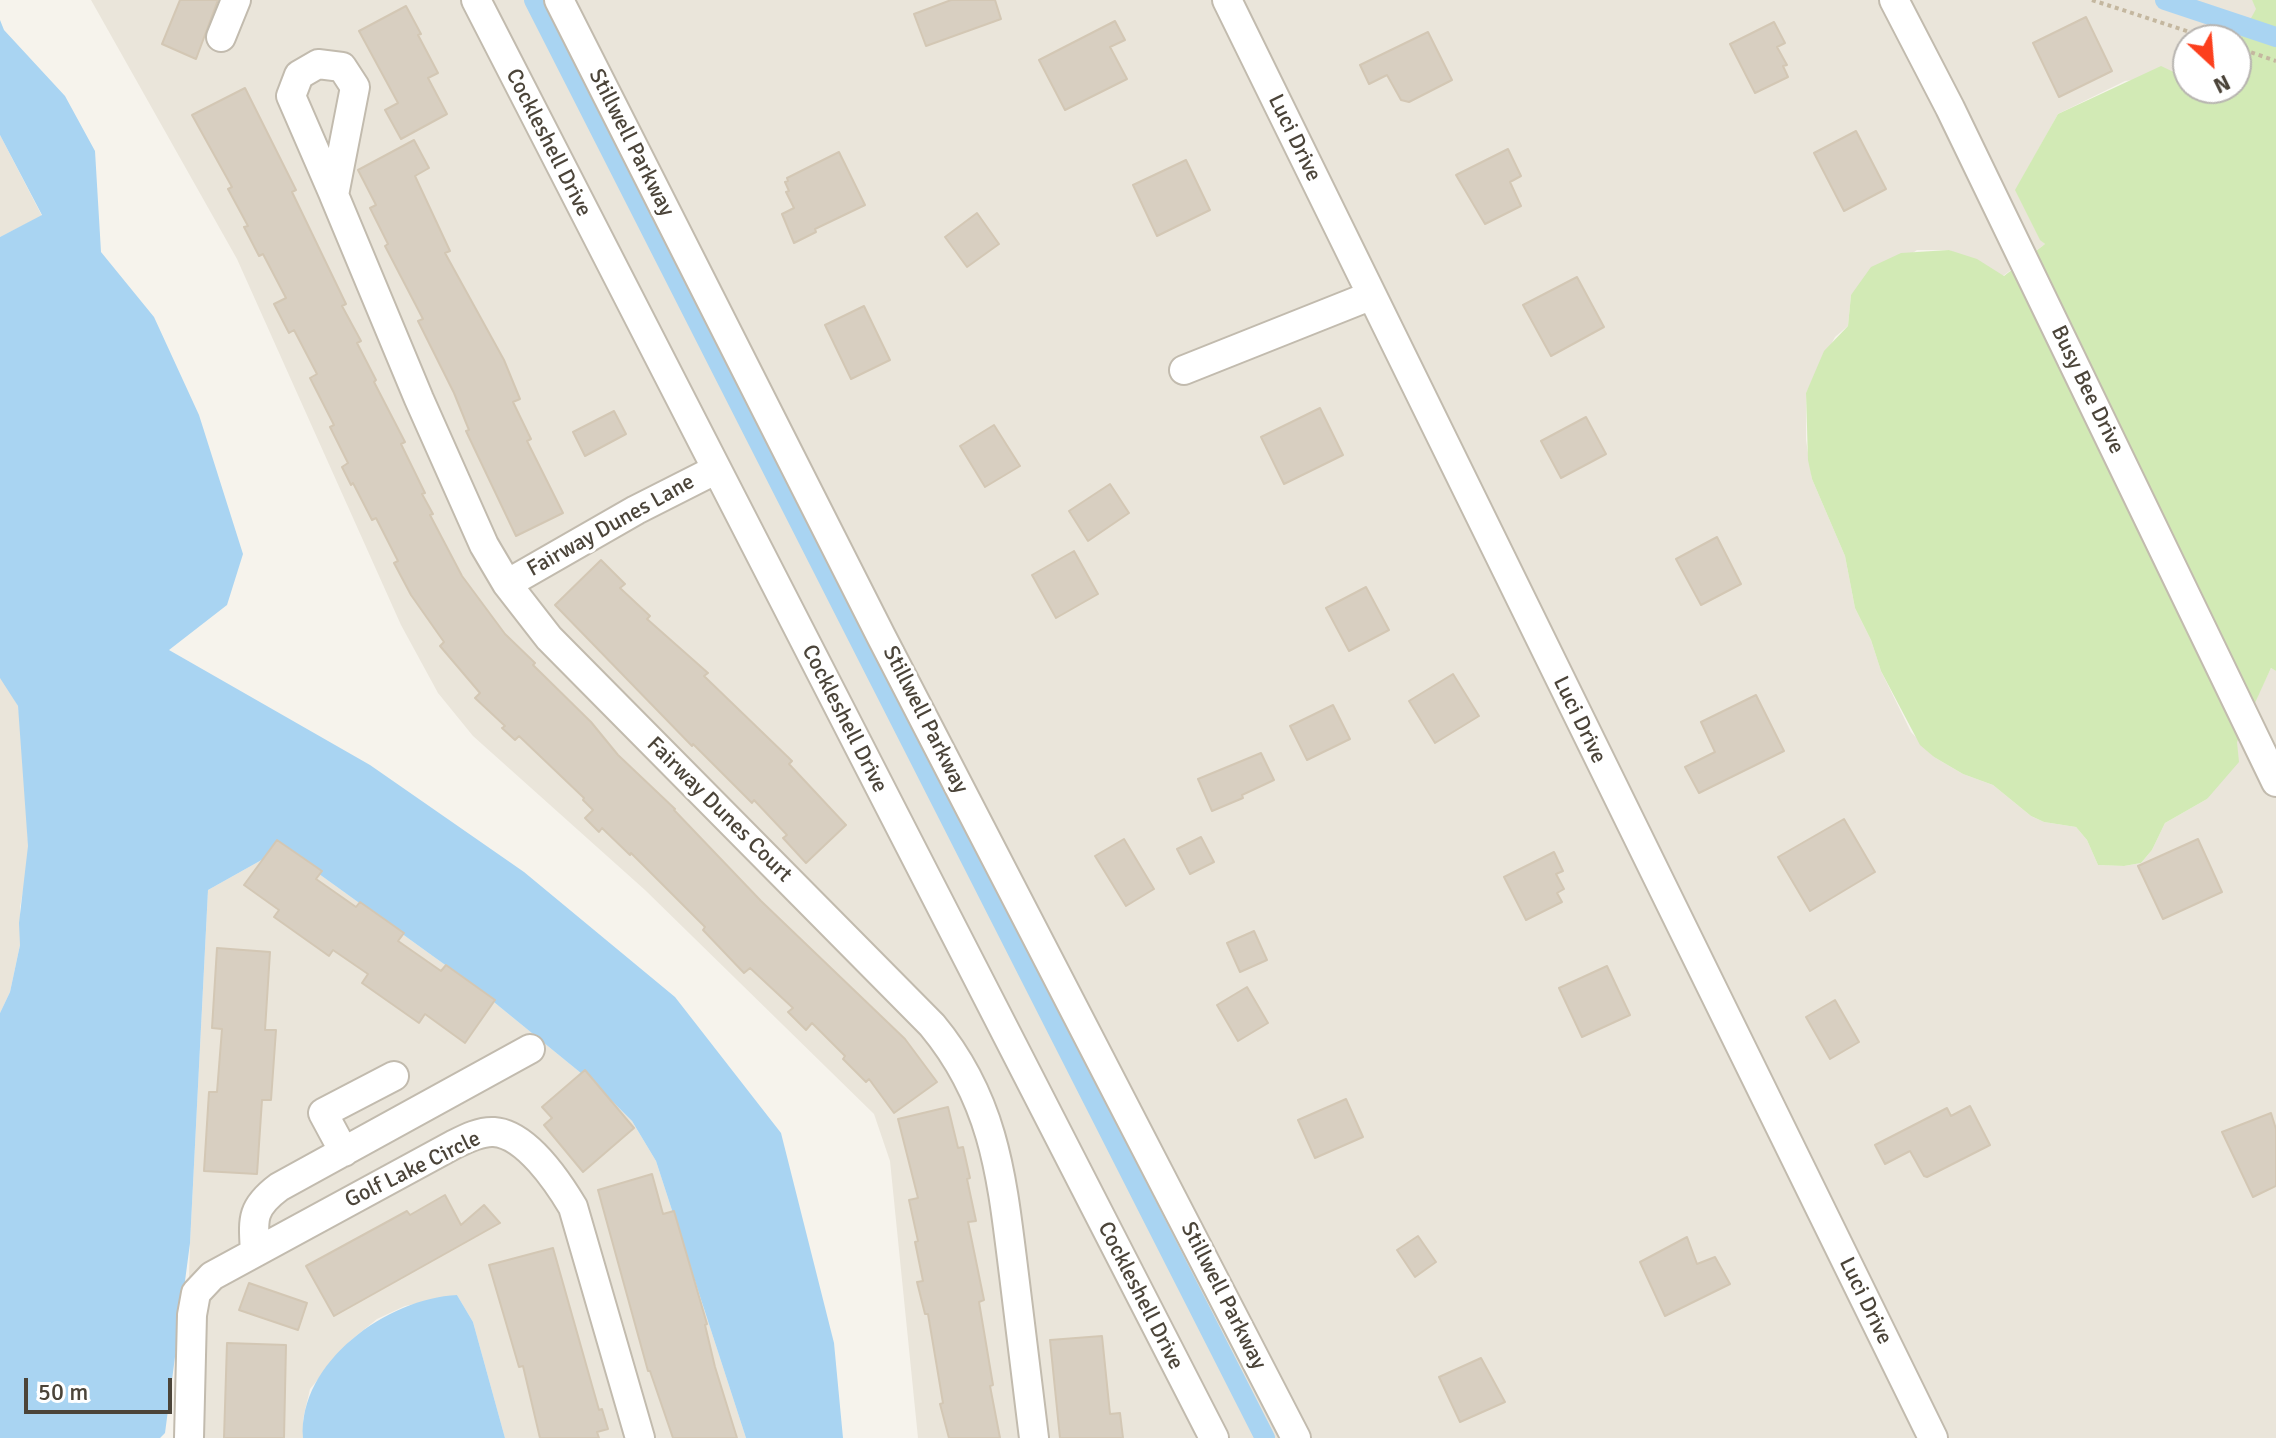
<!DOCTYPE html>
<html>
<head>
<meta charset="utf-8">
<style>
  body { margin:0 }
  #map { position:relative; width:2276px; height:1438px; overflow:hidden; background:#f6f3ec; font-family:Signika,sans-serif }
  canvas { display:block }
  .north { position:absolute; left:2172px; top:24px; width:80px; height:80px; box-sizing:border-box; background:#fff; border:2px solid #b7b4b0; border-radius:50%; rotate:154deg; font-size:22px; font-weight:700; line-height:32px; text-align:center; color:#4b4439 }
  .north::after { content:''; display:block; margin:auto; width:28px; height:36px; background:#fc3f1d; clip-path:polygon(50% 0,100% 100%,50% 72%,0 100%) }
  .scale { position:absolute; left:24px; top:1378px; width:148px; height:36px; box-sizing:border-box; border:4px solid #4b4439; border-top:0; padding-left:10px; font-size:24px; line-height:28px; white-space:nowrap; color:#4b4439; -webkit-text-stroke:6px #fff; paint-order:stroke }
</style>
</head>
<body>
<div id="map">
<canvas width="2276" height="1438"></canvas>
<div class="north">N</div>
<div class="scale">50 m</div>
</div>
<script>
const context = document.querySelector('canvas').getContext('2d');
context.lineJoin = 'round';
function paint(path, color) { context.fillStyle = color; context.fill(path, 'evenodd'); }
function strokePath(path, color, width, dash) { context.strokeStyle = color; context.lineWidth = width; context.lineCap = dash ? 'butt' : 'round'; context.setLineDash(dash || []); context.stroke(path); }
function drawText(font, color, halo, rows, align = 'center') {
  context.font = font + ' Signika,sans-serif'; context.lineWidth = 7; context.setLineDash([]); context.textBaseline = 'middle'; context.strokeStyle = halo; context.fillStyle = color; for (const [text, x, y, turn = 0] of rows) {
    context.save(); context.translate(x, y); context.rotate((+turn || 0) * Math.PI / 180); context.textAlign = isNaN(turn) ? turn : align; if (halo) context.strokeText(text, 0, 0); context.fillText(text, 0, 0); context.restore();
  }
}
const residential = new Path2D(`
  M91,0H2252L2257,9L2236,46V40H2188V73L2125,81L2058,114L2016,190L2040,239L2045,244L2003,276L1949,250H1917L1851,295L1848,326L1835,337L1806,393V440L1812,479L1845,556L1855,608L1871,640L1881,671L1911,732L1934,757L1963,774L1993,785L2031,816L2044,822L2076,827L2087,840L2098,865L2124,866L2141,863L2152,850L2165,823L2207,799L2271,668L2276,671V1438H918L890,1161L874,1114L645,890L473,736L438,693L401,625L237,259Z
  M0,135L42,216L0,237Z
  M0,672L18,706L23,737L29,861L20,907V945L10,992L0,1013Z
  M283,848L473,985L598,1087L632,1121L656,1161L746,1438H505L473,1322L457,1295L405,1306L377,1319L350,1341L310,1389L303,1419V1438H184L190,1243L208,890Z`);
const green = new Path2D(`
  M2252,0H2276V671L2271,668L2237,742L2239,762L2207,799L2165,823L2152,850L2141,863L2124,866L2098,865L2087,840L2076,827L2044,822L2031,816L1993,785L1963,774L1934,757L1920,745L1881,671L1871,640L1855,608L1845,556L1812,479L1808,460L1806,393L1824,351L1848,326L1851,295L1871,267L1901,253L1949,250L1977,259L2004,276L2045,244L2040,240L2015,190L2058,114L2161,66L2180,75L2188,73V88H2236V46L2256,9Z`);
const water = new Path2D(`
  M0,20L4,30L65,96L95,151L101,252L154,317L199,415L243,554L227,605L169,650L370,765L524,872L675,997L781,1133L834,1343L843,1438H746L656,1161L632,1121L598,1087L473,985L283,848L208,890L190,1243L165,1433L160,1438H0V1013L10,992L20,945L19,923L28,846L18,706L0,678V237L42,215L0,135Z
  M457,1295L473,1322L505,1438H303C298,1362 388,1298 457,1295Z`);
const canal = new Path2D(`
  M534,0L1265,1438
  M2165,0L2276,37`);
const building = new Path2D(`
  M180,0H218L196,59L162,44Z
  M951,0H995L1001,19L926,46L914,14Z
  M406,6L421,34L418,35L438,73L428,78L447,114L401,139L385,110L398,103L359,31Z
  M2086,17L2112,71L2059,97L2033,43Z
  M1115,21L1125,40L1110,47L1127,79L1065,110L1039,60Z
  M1774,22L1785,43L1777,47L1787,65L1783,66L1788,77L1755,93L1730,44Z
  M1428,32L1452,80L1409,102L1401,100L1387,75L1369,84L1360,65Z
  M245,88L296,190L292,192L346,304L342,306L361,341L357,343L376,380L374,382L405,442L401,444L425,493L422,494L433,514L430,515L462,576L505,634L535,663L533,665L591,722L618,755L675,809L674,810L761,901L905,1039L937,1082L894,1113L869,1079L866,1082L843,1059L845,1056L812,1023L806,1030L788,1012L793,1008L750,968L744,973L703,930L705,927L631,853L630,855L602,828L599,832L585,818L593,810L583,800L584,798L519,736L515,740L502,728L505,726L475,698L480,693L440,646L444,642L411,595L394,563L398,561L376,518L372,520L353,483L351,485L342,467L348,463L330,427L334,425L310,378L317,374L294,330L289,333L274,304L286,298L263,254L259,256L244,227L248,226L228,189L232,187L192,115Z
  M1856,131L1886,189L1844,211L1814,153Z
  M414,140L429,168L415,176L450,251L445,253L504,360L520,399L513,402L531,439L527,441L563,513L516,536L466,431L469,430L454,393L418,321L423,319L385,246L388,244L370,208L376,205L358,170Z
  M1508,149L1521,176L1510,182L1521,206L1485,224L1456,175Z
  M839,152L865,205L815,229L816,232L794,243L782,214L794,208L786,192L789,191L785,182L788,181L787,178Z
  M1186,160L1210,210L1157,236L1133,185Z
  M977,213L999,244L967,267L945,237Z
  M1577,277L1604,327L1551,356L1523,305Z
  M864,306L890,360L851,379L825,325Z
  M1320,408L1343,455L1284,484L1261,437Z
  M614,411L626,434L585,456L573,432Z
  M1586,417L1606,454L1561,478L1541,441Z
  M994,425L1020,466L985,487L960,446Z
  M1110,484L1129,513L1088,541L1069,511Z
  M1717,537L1741,584L1701,605L1676,559Z
  M1074,551L1098,594L1056,618L1032,575Z
  M601,560L625,584L620,588L650,616L647,619L708,673L704,676L792,761L789,764L846,825L806,863L783,838L787,835L754,800L752,803L693,744L692,746L555,605Z
  M1366,587L1389,630L1349,651L1326,608Z
  M1453,674L1479,716L1435,743L1409,701Z
  M1756,695L1784,751L1699,793L1685,767L1715,752L1701,722Z
  M1333,705L1350,739L1307,760L1290,726Z
  M1261,753L1274,780L1242,795L1243,798L1212,811L1198,779Z
  M1844,819L1875,872L1810,911L1778,857Z
  M1201,837L1214,862L1190,874L1177,849Z
  M1124,839L1154,889L1126,906L1095,856Z
  M2198,839L2222,892L2163,919L2138,866Z
  M277,840L322,871L316,879L356,907L360,902L404,933L398,941L441,971L446,965L495,1000L465,1043L425,1014L419,1023L362,983L368,974L333,950L329,956L274,917L279,910L244,885Z
  M1554,852L1563,871L1556,874L1564,889L1557,893L1562,902L1526,920L1504,877Z
  M1254,931L1267,960L1240,972L1227,943Z
  M217,948L270,952L265,1030H276L271,1100H262L257,1174L204,1171L209,1092H217L222,1029L212,1028Z
  M1607,966L1630,1015L1582,1037L1559,988Z
  M1247,987L1268,1023L1238,1041L1217,1005Z
  M1835,1000L1859,1042L1830,1059L1806,1017Z
  M585,1070L634,1128L583,1172L544,1125L552,1118L542,1107Z
  M1346,1099L1363,1137L1315,1158L1298,1120Z
  M1970,1106L1990,1145L1927,1177L1924,1176L1910,1151L1885,1164L1875,1145L1947,1108L1951,1116Z
  M948,1107L958,1148L963,1147L970,1178L967,1179L976,1221L968,1222L984,1300L979,1302L993,1385L990,1386L1000,1438H949L940,1404L943,1403L928,1314H925L917,1282L923,1281L915,1242L918,1241L909,1200L918,1198L898,1119Z
  M2271,1113L2276,1129V1186L2253,1197L2222,1132Z
  M652,1174L663,1214L674,1211L707,1324L705,1325L715,1367L737,1438H673L650,1371H648L598,1190Z
  M445,1195L461,1225L484,1205L500,1223L334,1316L306,1266L407,1211L410,1215Z
  M1418,1236L1436,1262L1415,1277L1397,1250Z
  M1687,1237L1697,1264L1715,1257L1730,1284L1665,1316L1640,1262Z
  M553,1248L599,1410L602,1409L608,1429L597,1432L599,1438H540L523,1366L519,1367L489,1265Z
  M249,1283L307,1303L298,1330L239,1310Z
  M1102,1336L1110,1414L1120,1413L1123,1438H1060L1050,1340Z
  M227,1343L286,1345L284,1438H224Z
  M1481,1358L1505,1402L1460,1422L1439,1377Z`);
const path = new Path2D(`
  M2092,0L2214,40
  M2236,47L2276,61`);
const minor = new Path2D(`
  M476,0L1214,1438
  M559,0L881,636L1296,1438
  M1227,0L1933,1438
  M1894,0L1950,108L2276,782
  M221,37L236,0
  M318,64L342,67L355,87L334,195L291,96L299,75Z
  M334,195L419,399L484,545L507,584L549,638L932,1025C996,1102 1002,1180 1014,1275C1021,1329 1027,1384 1034,1438
  M1184,370L1370,296
  M507,584L636,510L715,470
  M344,1152L323,1113L394,1076
  M255,1252C253,1219 251,1208 279,1187L530,1049
  M189,1438L192,1315L196,1293L212,1276L453,1145C465,1139 480,1131 494,1132C526,1134 558,1182 573,1207L640,1438`);
const streetNames = [
  ["Luci Drive",1294,138,64],
  ["Cockleshell Drive",548,143,63],
  ["Stillwell Parkway",631,143,63],
  ["Busy Bee Drive",2087,390,64],
  ["Fairway Dunes Lane",611,526,-29],
  ["Cockleshell Drive",844,719,63],
  ["Stillwell Parkway",925,720,63],
  ["Luci Drive",1579,720,64],
  ["Fairway Dunes Court",719,810,45],
  ["Golf Lake Circle",413,1170,-26],
  ["Cockleshell Drive",1140,1296,63],
  ["Stillwell Parkway",1223,1296,63],
  ["Luci Drive",1865,1301,64]
];
paint(residential, '#eae5da');
paint(green, '#d2eab5');
paint(water, '#a9d4f2');
strokePath(canal, '#a9d4f2', 20);
paint(building, '#d8cfc1');
strokePath(building, '#d3c7b4', 2);
strokePath(minor, '#c2bbae', 32);
strokePath(path, '#c4b79f', 4, [4, 4]);
strokePath(minor, '#fff', 28);
drawText('22px', '#4b4439', '#fff', streetNames);
</script>
</body>
</html>
